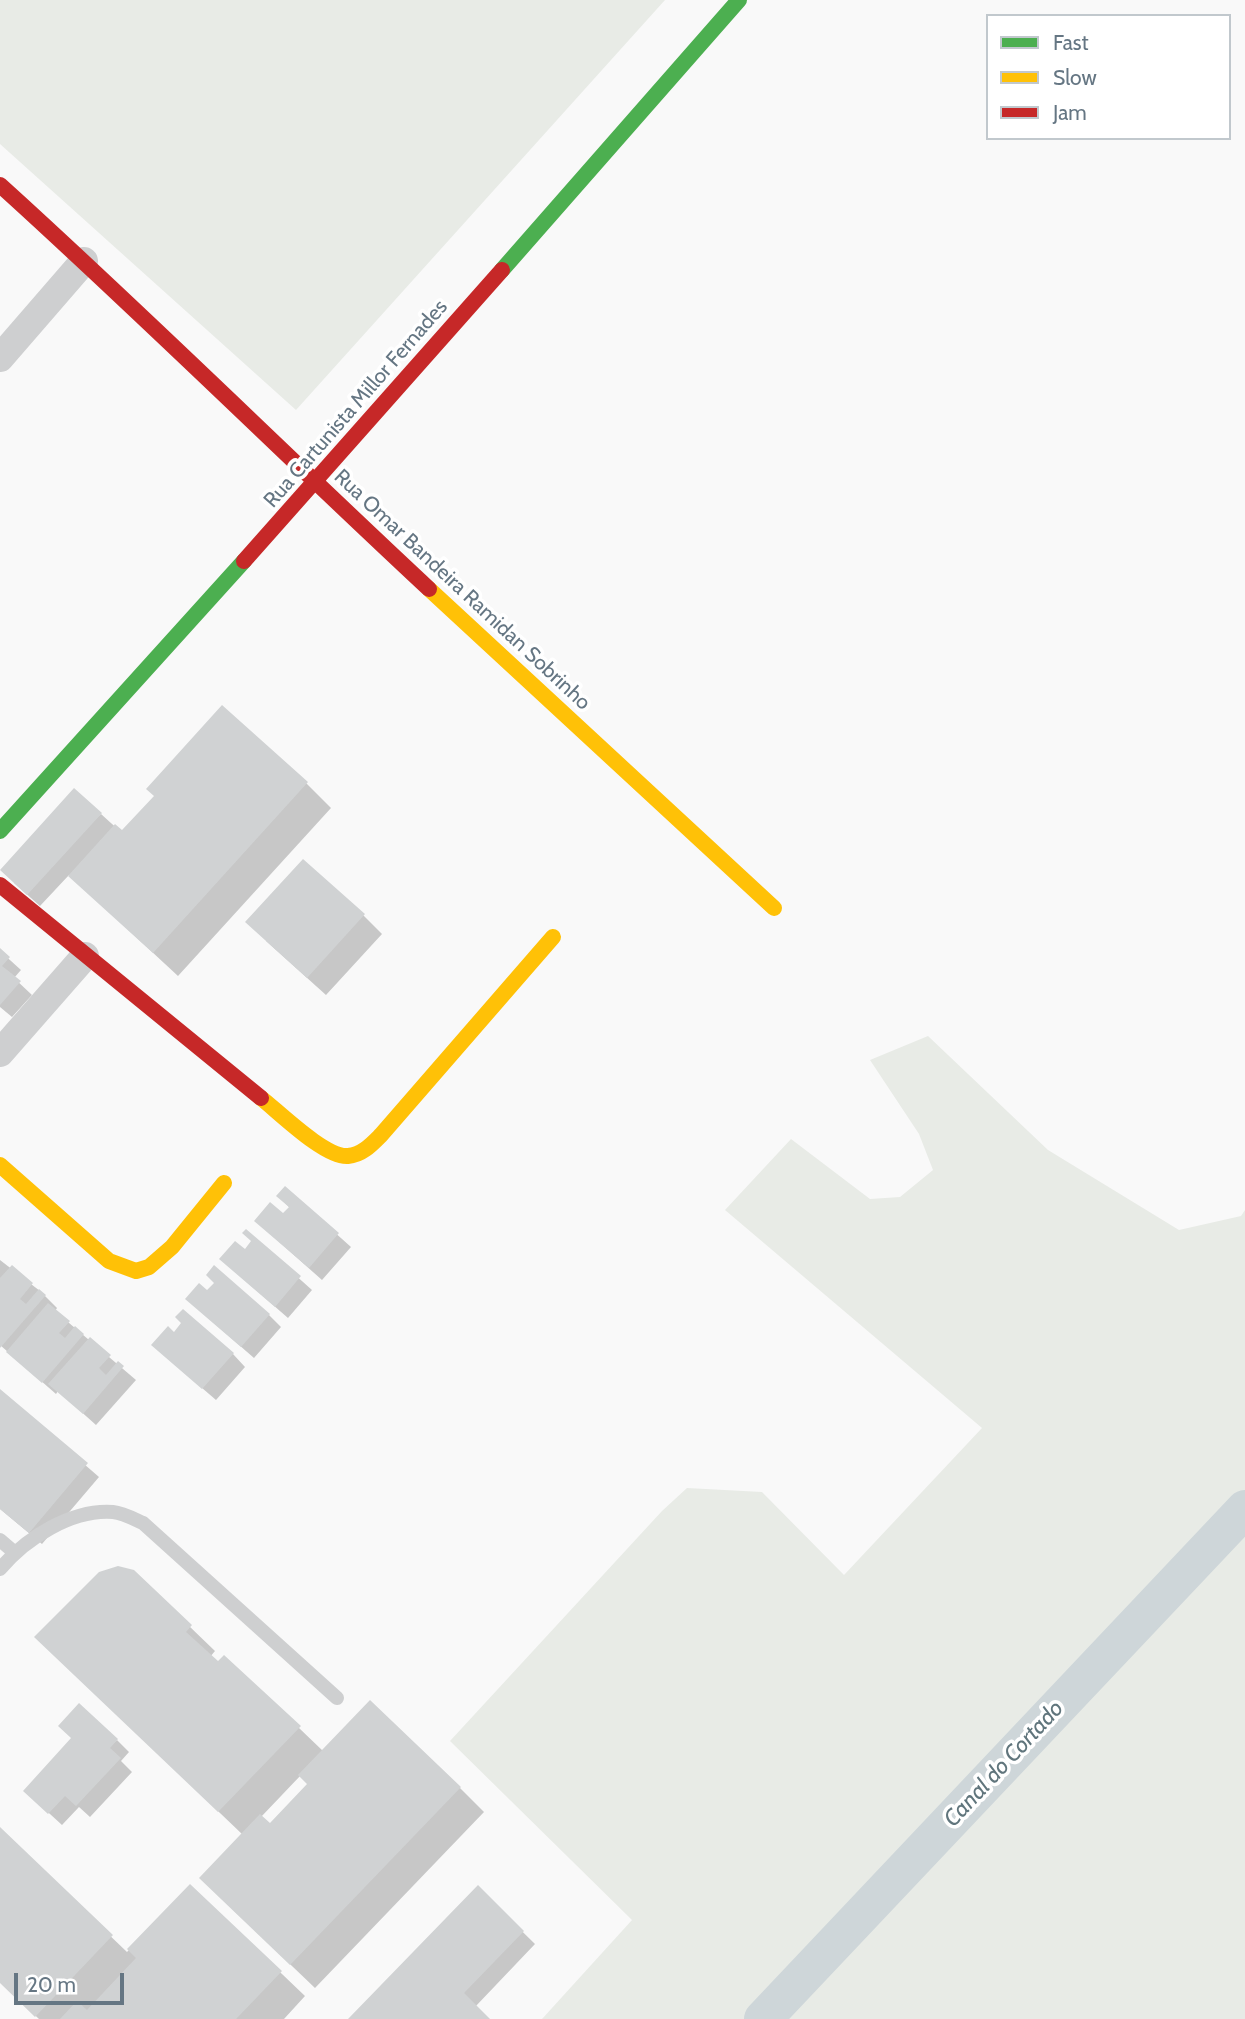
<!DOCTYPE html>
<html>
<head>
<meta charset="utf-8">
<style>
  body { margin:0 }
  #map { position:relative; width:1245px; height:2019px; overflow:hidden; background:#f9f9f9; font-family:Cabin,sans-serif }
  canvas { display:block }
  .legend { position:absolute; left:986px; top:14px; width:245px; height:126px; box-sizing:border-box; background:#fff; border:2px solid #c1c8cd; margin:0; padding:9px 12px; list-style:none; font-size:21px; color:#657683 }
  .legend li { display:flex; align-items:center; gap:14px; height:35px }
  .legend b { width:35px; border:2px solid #c1c8cd }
  .scale { position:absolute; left:14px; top:1973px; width:110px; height:32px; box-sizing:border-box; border:4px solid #657683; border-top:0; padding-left:9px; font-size:21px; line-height:24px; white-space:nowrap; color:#657683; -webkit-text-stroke:5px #fff; paint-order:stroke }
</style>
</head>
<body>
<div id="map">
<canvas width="1245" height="2019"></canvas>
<ul class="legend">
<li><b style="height:9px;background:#4caf50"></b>Fast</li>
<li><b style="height:9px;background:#ffc107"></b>Slow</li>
<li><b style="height:9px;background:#c62828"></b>Jam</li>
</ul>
<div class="scale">20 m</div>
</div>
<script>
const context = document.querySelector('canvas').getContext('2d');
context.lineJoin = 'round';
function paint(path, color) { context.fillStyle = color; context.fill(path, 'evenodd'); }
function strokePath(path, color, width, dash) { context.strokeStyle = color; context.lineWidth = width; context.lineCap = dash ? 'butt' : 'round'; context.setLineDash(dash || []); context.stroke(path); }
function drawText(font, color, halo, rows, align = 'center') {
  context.font = font + ' Cabin,sans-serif'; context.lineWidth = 7; context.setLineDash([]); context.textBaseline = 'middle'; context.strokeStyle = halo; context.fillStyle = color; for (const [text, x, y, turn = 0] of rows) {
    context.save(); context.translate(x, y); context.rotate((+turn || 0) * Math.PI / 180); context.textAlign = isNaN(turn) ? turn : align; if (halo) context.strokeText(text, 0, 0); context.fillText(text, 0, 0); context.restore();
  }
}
const green = new Path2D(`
  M0,0H665L296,410L0,144Z
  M928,1036L1048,1150L1179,1230L1241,1216L1245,1210V2019H542L632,1920L450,1741L662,1511L687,1488L762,1492L844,1575L982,1428L725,1210L791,1139L870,1199L900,1197L933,1170L919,1134L870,1060Z`);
const shadow = new Path2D(`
  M306,783L331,808L178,976L69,875L40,906L14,883L101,814L122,833Z
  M363,915L382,934L326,995L266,941Z
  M0,951L21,970L14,978L32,995L12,1017L0,1007Z
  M285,1188L351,1247L322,1280L269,1233L290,1208L278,1196Z
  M246,1231L312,1290L288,1318L234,1271L253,1241Z
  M0,1260L40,1291L57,1308L55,1311L136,1380L96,1425L58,1391L56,1394L0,1345Z
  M207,1293L269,1315L281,1327L254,1358L200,1311Z
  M175,1334L233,1354L245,1367L216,1400L166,1357Z
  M0,1391L99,1477L42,1544L0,1509Z
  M133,1572L215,1651L210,1657L299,1728L323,1751L460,1788L484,1812L315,1988L225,1902L243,1835L61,1661ZM301,1775L309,1784L270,1825L261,1817Z
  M117,1740L129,1752L121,1761L132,1772L90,1817L79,1807L62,1825L38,1803Z
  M0,1830L127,1952L190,1886L305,1996L284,2019H39L0,1982Z
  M478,1888L535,1944L475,2007L488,2019H351Z`);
const canal = new Path2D(`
  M763,2019L1245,1509`);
const building = new Path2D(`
  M222,705L308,782L153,953L68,876L115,824L122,830L154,796L146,789Z
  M74,788L102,813L27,895L0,870Z
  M303,859L365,914L307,978L245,922Z
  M0,948L10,957L2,966L21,981L0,1005Z
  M285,1186L339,1233L309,1268L254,1221L270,1202L283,1213L289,1207L276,1196Z
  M246,1229L301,1276L275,1307L219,1259L235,1241L245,1249L251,1241L242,1233Z
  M12,1265L33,1283L20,1299L26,1304L39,1289L46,1295L0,1348V1278Z
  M214,1265L270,1314L241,1347L185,1299L199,1283L207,1290L214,1283L206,1275Z
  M48,1303L70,1321L59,1333L65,1338L75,1326L84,1334L42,1383L6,1352Z
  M183,1309L234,1353L202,1389L151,1345L168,1326L174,1332L181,1323L175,1317Z
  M90,1337L111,1355L99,1368L106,1375L118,1361L124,1366L83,1414L48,1384Z
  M0,1389L88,1463L29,1533L0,1509Z
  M118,1566L134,1570L192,1625L186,1632L218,1661L224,1655L301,1726L218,1812L34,1637L99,1572Z
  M370,1700L461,1787L290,1965L199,1878L260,1814L270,1823L307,1784L298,1775Z
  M79,1703L118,1739L110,1748L121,1758L76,1806L65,1796L48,1814L23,1791L71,1738L58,1726Z
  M0,1827L113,1935L35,2017L0,1983Z
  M190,1884L282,1971L236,2019H60L77,2001L87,2010L136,1958L127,1949Z
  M478,1885L524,1931L464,1993L490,2019H348Z`);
const lane = new Path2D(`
  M0,1540L14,1552
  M0,1569C26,1538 72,1509 113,1512C123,1513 134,1519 143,1523L337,1698`);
const street = new Path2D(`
  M0,358L84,261
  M0,1053L85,956`);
const fast = new Path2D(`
  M502,270L739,0
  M0,831L244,561`);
const slow = new Path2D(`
  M429,589L774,908
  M261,1098C279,1112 325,1158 348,1156C362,1155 372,1144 381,1135L553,937
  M0,1165L109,1261L136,1271L149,1267L172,1247L224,1183`);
const jam = new Path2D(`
  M0,185C146,317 285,455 429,589
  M244,561L502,270
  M0,885L261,1098`);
const streetNames = [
  ["Rua Cartunista Millor Fernades",356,404,-49],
  ["Rua Omar Bandeira Ramidan Sobrinho",462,590,43]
];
const waterNames = [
  ["Canal do Cortado",1004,1764,-47]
];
paint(green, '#e8ebe6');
paint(shadow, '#0003');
strokePath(canal, '#ced6d9', 38);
paint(building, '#d0d2d3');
strokePath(lane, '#cecfd0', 14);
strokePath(street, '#cecfd0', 28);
strokePath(fast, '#4caf50', 16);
strokePath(slow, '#ffc107', 16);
strokePath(jam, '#c62828', 16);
drawText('21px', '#657683', '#fff', streetNames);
drawText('italic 23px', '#60757c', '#fff', waterNames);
</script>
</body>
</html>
